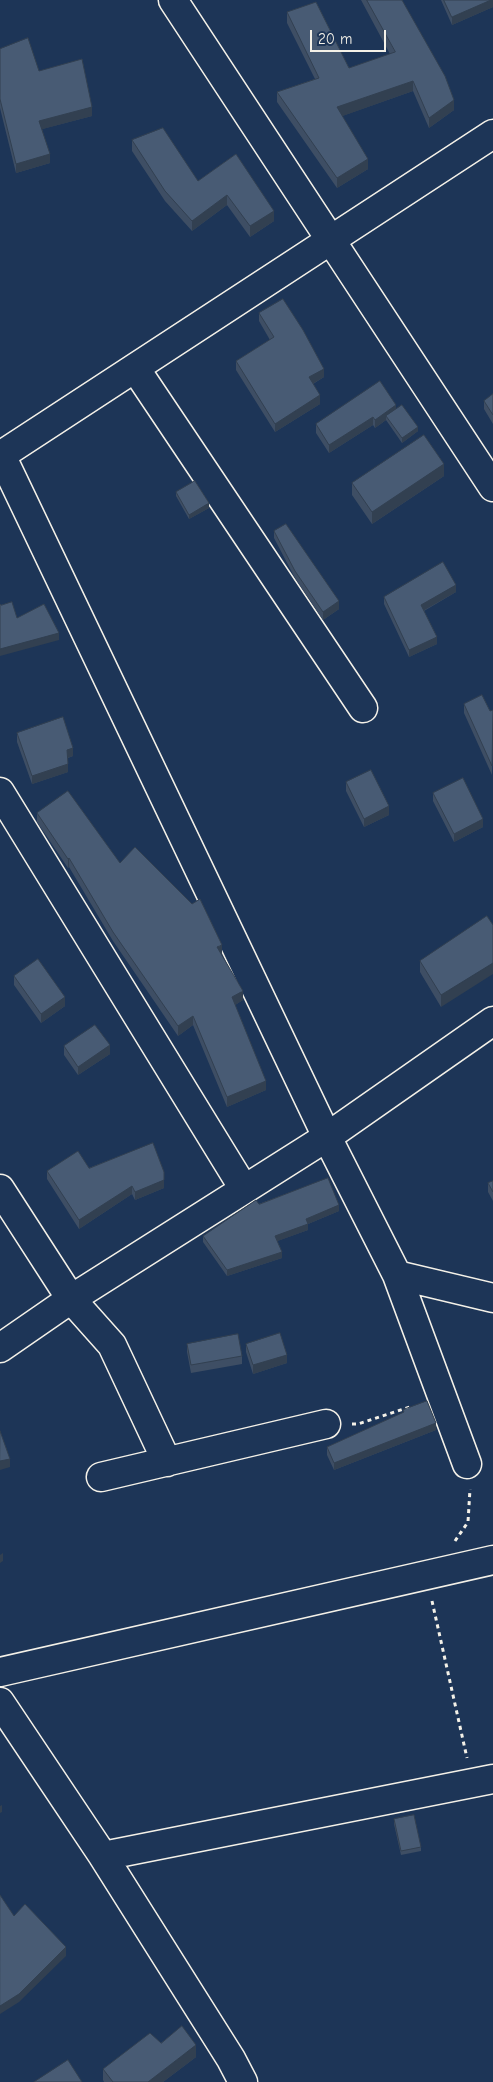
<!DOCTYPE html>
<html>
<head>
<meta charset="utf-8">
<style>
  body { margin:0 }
  #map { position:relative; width:493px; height:2082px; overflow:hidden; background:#1d3557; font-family:"Comic Neue",sans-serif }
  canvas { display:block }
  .scale { position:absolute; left:310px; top:30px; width:76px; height:22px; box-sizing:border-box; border:2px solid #f4f1e8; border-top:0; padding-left:6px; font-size:15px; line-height:18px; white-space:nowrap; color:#f4f1e8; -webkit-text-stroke:4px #1d3557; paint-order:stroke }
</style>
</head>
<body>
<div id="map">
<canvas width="493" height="2082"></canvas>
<div class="scale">20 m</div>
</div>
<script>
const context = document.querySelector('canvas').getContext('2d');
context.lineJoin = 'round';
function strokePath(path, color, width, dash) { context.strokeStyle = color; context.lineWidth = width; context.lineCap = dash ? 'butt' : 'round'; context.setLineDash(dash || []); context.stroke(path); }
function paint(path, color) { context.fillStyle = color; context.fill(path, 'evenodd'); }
const path = new Path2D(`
  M352,1424H358L413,1406
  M455,1541L468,1522L470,1489
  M432,1601L467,1758`);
const street = new Path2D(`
  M173,0L493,487
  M135,368L363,708
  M1,455L327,1137L397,1275L467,1464
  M0,456L493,134
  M0,792L244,1189
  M0,1189L71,1299L112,1345L167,1462
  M397,1275L493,1298
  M0,1348L71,1299L327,1137L493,1021
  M101,1477L326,1424
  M0,1672L493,1560
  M0,1702L103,1856L231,2059L243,2082
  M103,1856L493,1779`);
const wall = new Path2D(`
  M361,0H402L454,110L429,128L413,91L342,116L368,169L337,188L277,102V92L315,79L287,23V12L349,68L390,54Z
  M441,0H493V7L452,25Z
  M0,49L39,71L92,116L42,129L50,163L16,173L0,108Z
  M132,140L198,181L236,154L274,221L250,237L227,205L192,231L165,201L132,151Z
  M259,313L324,377L313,384L320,404L275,432L236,370V361L270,340L259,321Z
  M493,394V424L484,409V401Z
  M396,409L418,431L402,443L386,420L375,428L373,425L329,453L316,433V424Z
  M444,476L372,524L352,495V483Z
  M176,492L209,508L189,519L176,496Z
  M274,531L339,609L323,620L295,578L274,538Z
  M456,592L424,611L437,644L409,657L384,604V597Z
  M464,704L490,711L493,710L492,775L464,713Z
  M17,733L73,756L68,758V772L32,784L17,742Z
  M346,782L389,815L364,827L346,791Z
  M433,793L483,827L454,842L433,801Z
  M37,813L120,863L222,954H221L243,1000L235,1005L266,1090L227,1107L193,1025L178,1036L113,941L69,867L68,868L37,822Z
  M487,916L441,1007L420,972V961Z
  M14,976L65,1006L41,1023L14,985Z
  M64,1046L110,1054L78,1075L64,1055Z
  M89,1168L164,1188L135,1200L132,1194L79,1229L47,1179V1171Z
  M493,1181V1201L488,1192V1183Z
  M259,1204L339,1211L308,1224V1230L277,1241L282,1258L227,1276L203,1242V1236Z
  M187,1344L242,1356V1364L191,1373L187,1352Z
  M246,1344L287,1363L253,1374L246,1352Z
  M403,1410L436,1430L334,1470L327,1455V1447L403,1413Z
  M394,1819L421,1847V1851L401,1855L394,1824Z
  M161,2043L196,2057L163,2082H104L103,2080V2069Z`);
const shadedWall = new Path2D(`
  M491,0H493V7L452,25V17Z
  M413,81V91L337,118V107Z
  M454,100V110L429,128V118Z
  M92,107V116L39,130V121Z
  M50,154V163L16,173V164Z
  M368,159V169L337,188V178Z
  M227,195V205L192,231V221Z
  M274,211V221L250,237V226Z
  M324,369V377L309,386V377Z
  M320,395V404L275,432V424Z
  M396,405V413L386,416V420L375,428V420Z
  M373,417V425L329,453V445Z
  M418,427V431L402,443V438Z
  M444,464V476L372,524V512Z
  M209,503V508L189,519V515Z
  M456,585V592L421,612V605Z
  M339,601V609L323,620V612Z
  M59,633V640L0,656V649Z
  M437,637V644L409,657V650Z
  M73,748V756L67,758V750Z
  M68,764V772L32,784V776Z
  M389,806V815L364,827V819Z
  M483,819V827L454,842V834Z
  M69,858V867L68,868V859Z
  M222,945V954L217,957V947Z
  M493,963V974L441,1007V995Z
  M243,991V1000L232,1007V997Z
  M65,997V1006L41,1023V1014Z
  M193,1016V1025L178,1036V1026Z
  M110,1045V1054L78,1075V1067Z
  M266,1081V1090L227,1107V1097Z
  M164,1180V1188L135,1200V1192Z
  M132,1186V1194L79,1229V1220Z
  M339,1205V1211L308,1224V1230L275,1242V1236L306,1219Z
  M282,1252V1258L227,1276V1270Z
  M287,1355V1363L253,1374V1365Z
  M436,1423V1430L334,1470V1463Z
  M10,1459V1467L0,1470V1461Z
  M3,1553V1561L0,1563V1555Z
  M2,1805V1812L0,1813V1806Z
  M66,1947V1956L19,2002L0,2014V2006Z
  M196,2045V2057L163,2082H148Z`);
const building = new Path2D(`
  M367,0H402L445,76L454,100L429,118L413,81L337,107L368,159L337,178L277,92L319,78L287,12L316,2L349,68L395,52Z
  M444,0H491L452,17Z
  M28,38L39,71L82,59L92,107L39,121L50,154L16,164L0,99V49Z
  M163,128L198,181L236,154L274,211L250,226L227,195L192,221L165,191L132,140Z
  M283,299L303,330L324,369L309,377L320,395L275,424L236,361L274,337L259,313Z
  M380,381L396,405L375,420L373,417L329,445L316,424Z
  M493,394V415L484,401Z
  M402,405L418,427L402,438L386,416Z
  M424,435L444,464L372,512L352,483Z
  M195,481L209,503L189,515L176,492Z
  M286,524L339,601L323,612L295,571L274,531Z
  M443,562L456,585L421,605L437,637L409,650L384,597Z
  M12,602L17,618L44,604L59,633L0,649V604L1,605Z
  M482,695L490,711L493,710L492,766L464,704Z
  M63,717L73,748L67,750L68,764L32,776L17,733Z
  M371,770L389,806L364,819L346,782Z
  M463,778L483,819L454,834L433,793Z
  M68,791L120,863L135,847L192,904L200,899L222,945L217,947L243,991L232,997L266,1081L227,1097L193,1016L178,1026L113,932L69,858L68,859L37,813Z
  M487,916L493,925V963L441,995L420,961Z
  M38,959L65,997L41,1014L14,976Z
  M95,1025L110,1045L78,1067L64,1046Z
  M153,1143L164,1172V1180L135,1192L132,1186L79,1220L47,1171L78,1151L89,1168Z
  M328,1178L339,1205L306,1219L308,1224L275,1236L282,1252L227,1270L203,1236L256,1200L259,1204Z
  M493,1181V1192L488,1183Z
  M280,1333L287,1355L253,1365L246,1344Z
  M238,1334L242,1356L191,1365L187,1344Z
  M427,1401L436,1423L334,1463L327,1447L404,1412L403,1410Z
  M0,1431L10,1459L0,1461Z
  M414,1815L421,1847L401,1851L394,1819Z
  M0,1895L14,1916L25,1904L66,1947L19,1994L0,2006Z
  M182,2026L196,2045L148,2082H113L103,2069L150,2033L161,2043Z
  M68,2060L82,2082H34Z`);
strokePath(street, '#f4f1e8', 31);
strokePath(path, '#f4f1e8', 3, [4, 4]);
strokePath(street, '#1d3557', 28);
paint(wall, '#3e4e64');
paint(shadedWall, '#324051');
paint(building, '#485b74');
strokePath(building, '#324051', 1);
</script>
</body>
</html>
